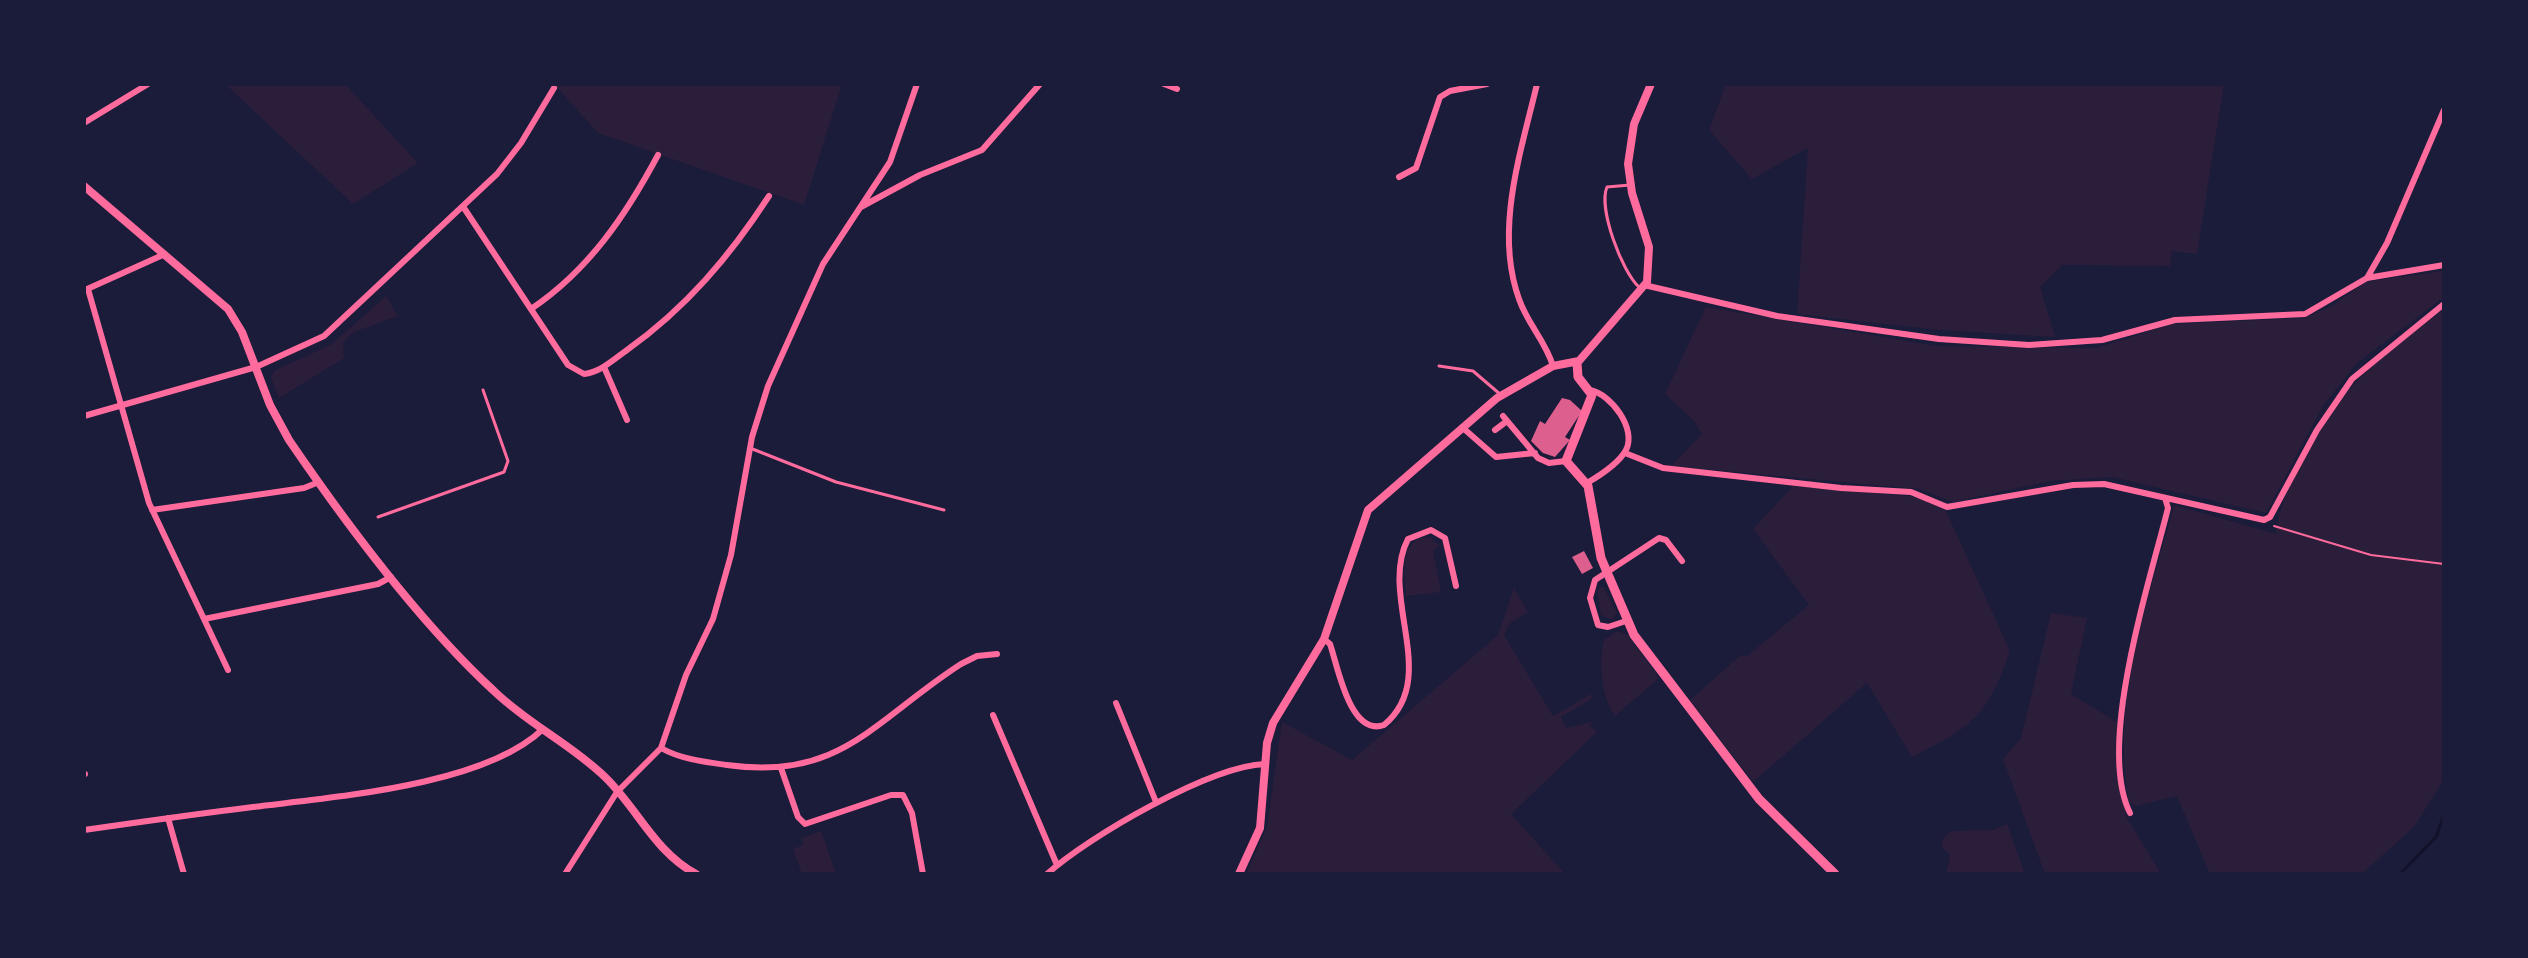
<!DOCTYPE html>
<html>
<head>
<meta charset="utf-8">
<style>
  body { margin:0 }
  #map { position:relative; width:2528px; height:958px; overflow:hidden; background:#1b1b3a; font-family:Rubik,sans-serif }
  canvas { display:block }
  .frame { position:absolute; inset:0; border:86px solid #1b1b3a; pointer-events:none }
</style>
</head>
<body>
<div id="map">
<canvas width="2528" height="958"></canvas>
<div class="frame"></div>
</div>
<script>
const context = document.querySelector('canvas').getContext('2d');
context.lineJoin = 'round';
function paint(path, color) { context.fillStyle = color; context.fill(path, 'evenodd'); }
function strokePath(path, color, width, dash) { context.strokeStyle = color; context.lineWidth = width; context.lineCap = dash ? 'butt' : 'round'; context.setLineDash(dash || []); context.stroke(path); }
const green = new Path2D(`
  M225,84H345L418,163L353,204Z
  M554,84H842L804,205L598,133Z
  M1726,84H2224L2197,254L2172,251L2170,266L2062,265L2040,287L2055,337L1939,330L1797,314L1808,148L1752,179L1709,130Z
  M2442,271L2444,297L2357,363L2323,406L2266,513L2112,477L2050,481L1953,502L1919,489L1671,466L1702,434L1694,421L1665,394L1706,307L1936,346L2096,348L2172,324L2304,318L2332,306L2365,282Z
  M386,296L398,316L354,332L343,342L344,358L279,398L271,378L274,371L332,344Z
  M2444,309V779L2415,826L2364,872L2210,874L2177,796L2136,806L2129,802C2110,702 2149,600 2174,505L2276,534C2280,488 2326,412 2359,379C2384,352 2415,331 2444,309Z
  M1793,486L1919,497L1946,511L2010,651C1987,718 1973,726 1912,757L1867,683L1753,782L1690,700L1741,655L1747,656L1809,605L1753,529Z
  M1430,537L1440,546L1433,551L1441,592L1406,596C1404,575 1399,536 1430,537Z
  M1603,586L1617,613L1612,620L1601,615L1597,590Z
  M1514,588L1528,612L1510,623L1504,635L1553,716L1591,694L1593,698L1561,717L1566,728L1592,722L1590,726L1597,732L1511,814L1565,874H1246L1267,827L1282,722L1352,760L1498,635Z
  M2051,613L2087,618L2071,694L2117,722L2126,816L2161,874H2045L2003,759L2021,738Z
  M1617,631L1628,635L1659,678L1615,716C1602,700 1598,661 1604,640Z
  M2007,824L2025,874H1946L1950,855L1942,847L1943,838L1951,831L1993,830Z
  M821,831L836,874H802L793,849L803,845L801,838Z`);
const stream = new Path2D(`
  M2400,874L2436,837L2444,815`);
const building = new Path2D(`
  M1562,398L1570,400L1582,411L1565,437L1570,440L1555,457L1543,453L1531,441L1540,421L1545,424Z
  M1584,551L1593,568L1582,574L1572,557Z`);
const path = new Path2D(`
  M2274,526L2371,555L2444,564`);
const service = new Path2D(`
  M1630,185L1607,187C1598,208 1622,272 1639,287
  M1439,366L1473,371L1501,395
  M750,448L836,482L944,510
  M378,517L504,472L508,461L483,390`);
const minor = new Path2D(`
  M1164,84L1177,89
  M1537,84C1521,152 1494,230 1519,299C1527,323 1546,342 1553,366
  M84,123L148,84
  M1399,177L1416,168L1440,97L1450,91L1487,84
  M861,207L920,175L982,150L1040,84
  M464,208L568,365L584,374C601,372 614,359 627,350C686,308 730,256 769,196
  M2367,278L2387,243L2444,110
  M1644,285L1777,316L1939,339L2029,345L2102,340L2175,320L2305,314L2367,278L2444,265
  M88,289L149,503L204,619L378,584L391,577
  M85,290L165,254
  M531,309C589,270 626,215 658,155
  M604,367L627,420
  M84,416L256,367L324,336L497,174L521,143L554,88
  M1503,416L1538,458L1549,463L1566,461
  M1463,428L1496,457L1535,453
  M1495,430L1507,421
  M1625,453L1663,468L1841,488L1911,492L1947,507L2073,485L2104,484L2264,520L2270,517L2317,430L2352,379L2444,304
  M1587,483C1599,476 1619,463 1626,450C1637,429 1611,394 1590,390
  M152,510L304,488L319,482
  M204,619L228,670
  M1626,621L1608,627L1598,625L1590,598L1595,580L1659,538L1666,540L1682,561
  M1324,639L1330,644C1338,667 1350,737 1384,725C1441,678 1378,596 1408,539L1431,530L1445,538L1456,586
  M1116,703L1156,802
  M993,715L1057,865
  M661,748C680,759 705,762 727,765C841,781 874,720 961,664L977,656L997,654
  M781,768L798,817L805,824L891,795H903L912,813L923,874
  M84,774H85
  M2130,813C2096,745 2150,581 2168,508L2165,498
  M168,818L184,874
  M84,830C140,822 196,814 253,807C332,797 484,786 543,729
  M565,874L617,792L661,748L686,675L713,619L731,555L752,437L768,386L823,264L890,162L917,84
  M1047,874C1088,837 1210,766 1265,764`);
const tertiary = new Path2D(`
  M84,186L228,309L242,332L270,405L289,440C347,525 419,622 494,691C528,724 571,744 605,777C638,809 654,851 696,874
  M1239,874L1260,828L1267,743L1273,723L1324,639L1368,510L1497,398L1553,366L1579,361L1647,282L1649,247L1632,193L1628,164L1634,124L1651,84`);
const secondary = new Path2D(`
  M1577,363L1578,377L1592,395L1566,461L1588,486L1601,558L1634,635L1759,799L1835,874`);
paint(green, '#2a1e3b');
strokePath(stream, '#12122b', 3);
paint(building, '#dd5f8e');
strokePath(path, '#ff6b9d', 2);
strokePath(service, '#ff6b9d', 3);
strokePath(minor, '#ff6b9d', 6);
strokePath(tertiary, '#ff6b9d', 8);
strokePath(secondary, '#ff6b9d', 9);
</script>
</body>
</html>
